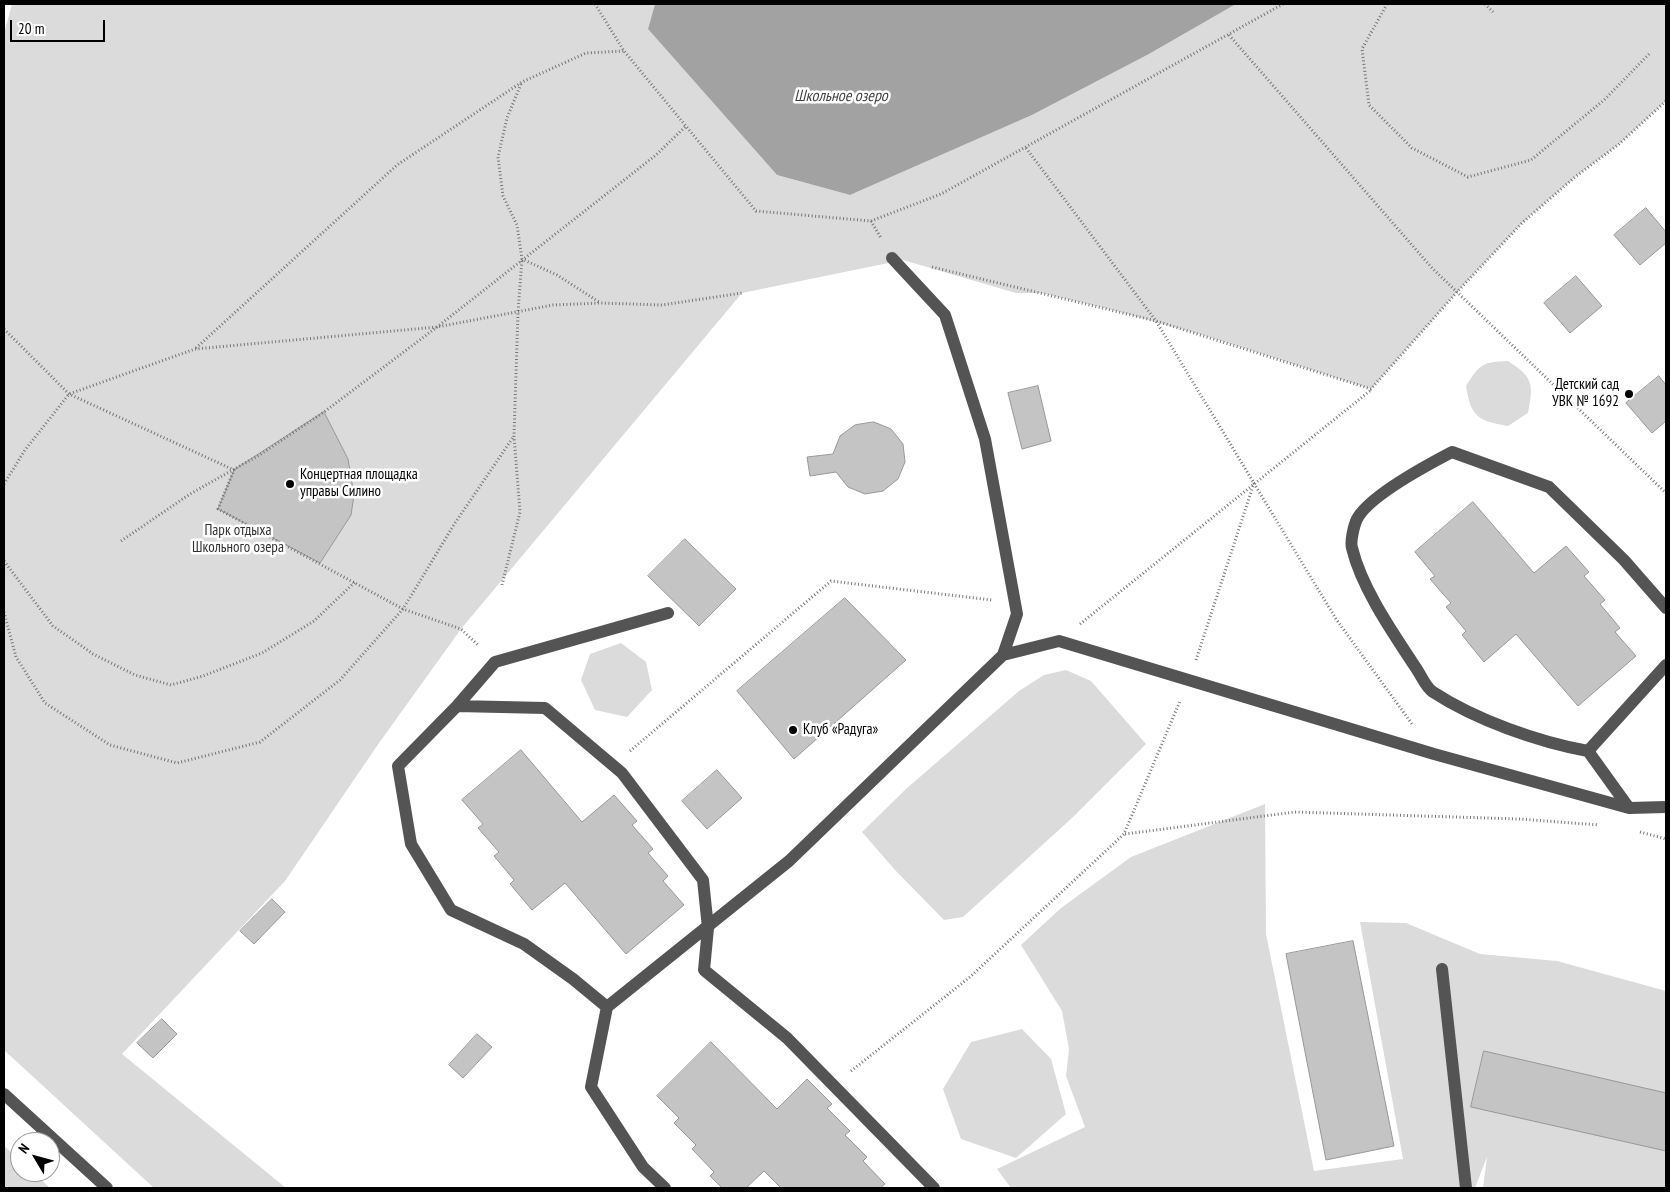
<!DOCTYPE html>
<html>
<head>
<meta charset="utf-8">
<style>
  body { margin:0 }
  #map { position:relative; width:1670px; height:1192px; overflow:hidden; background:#fff; font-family:"PT Sans Narrow",sans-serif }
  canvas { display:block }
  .frame { position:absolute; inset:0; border:5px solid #000; pointer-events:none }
  .north { position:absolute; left:10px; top:1132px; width:50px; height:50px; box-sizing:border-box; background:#fff; border:1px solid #999; border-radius:50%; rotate:307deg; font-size:14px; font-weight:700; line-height:20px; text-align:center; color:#000 }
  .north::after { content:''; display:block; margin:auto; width:18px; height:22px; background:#000; clip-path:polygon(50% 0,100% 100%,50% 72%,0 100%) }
  .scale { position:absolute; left:10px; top:20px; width:95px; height:22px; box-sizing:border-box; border:2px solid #000; border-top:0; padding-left:6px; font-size:15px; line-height:18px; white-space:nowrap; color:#000; -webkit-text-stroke:4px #fff; paint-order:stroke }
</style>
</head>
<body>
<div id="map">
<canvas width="1670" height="1192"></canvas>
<div class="frame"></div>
<div class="north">N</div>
<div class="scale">20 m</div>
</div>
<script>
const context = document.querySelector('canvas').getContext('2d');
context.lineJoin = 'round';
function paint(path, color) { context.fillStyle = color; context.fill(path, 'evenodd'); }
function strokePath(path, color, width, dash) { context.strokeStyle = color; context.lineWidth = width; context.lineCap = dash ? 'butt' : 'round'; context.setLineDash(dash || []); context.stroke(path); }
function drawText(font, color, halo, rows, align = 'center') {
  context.font = font + ' "PT Sans Narrow",sans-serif'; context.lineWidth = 5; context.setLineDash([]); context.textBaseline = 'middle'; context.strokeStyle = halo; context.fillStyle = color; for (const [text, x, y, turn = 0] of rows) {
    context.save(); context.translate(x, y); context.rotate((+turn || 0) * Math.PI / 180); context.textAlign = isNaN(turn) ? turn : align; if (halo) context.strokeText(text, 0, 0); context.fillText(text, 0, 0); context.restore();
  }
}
const green = new Path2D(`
  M12,4H655L648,29L777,175L850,195L1032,115L1149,54L1236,4H1666V101L1618,145L1575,177L1522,223L1457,292L1371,389L1206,336L1116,311L1042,293H1016L903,260L742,293L461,629L379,743L285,881L122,1054L286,1188H154L4,1050V34Z
  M1508,361C1533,377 1534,384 1528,413L1508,426C1478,421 1471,417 1466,386C1480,364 1482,362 1508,361Z
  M621,643L646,662L652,690L627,717L595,710L581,680L590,654Z
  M1066,670L1091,681L1146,744L1072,818L963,917L944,920L895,870L862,832L906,789L1019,691L1044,675Z
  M1265,804L1266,934L1314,1171L1403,1159L1360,922L1406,923L1480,954L1557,961L1666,991V1188H1483L1487,1157L1475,1188H1011L997,1169L1085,1127L1066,1076L1069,1049L1062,1011L1021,945L1061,908L1131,857Z
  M1022,1029L1051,1059L1066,1114L1016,1158L961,1139L943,1089L971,1042Z
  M4,1146L20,1160V1172H33L50,1188H4Z`);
const water = new Path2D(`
  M655,4H1236L1149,54L1032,115L850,195L777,175L648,29Z`);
const building = new Path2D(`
  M1646,208L1666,232V243L1640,265L1614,235Z
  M1576,276L1602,306L1570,333L1544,303Z
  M1659,376L1666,385V421L1652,433L1626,403Z
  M1038,386L1051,441L1022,449L1008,393Z
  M324,412L348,459L354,495L351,515L320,563L218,509L234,470Z
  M874,422L891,429L903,444L905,462L898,479L883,491L865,494L848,487L836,472L810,476L807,457L833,454L840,436L855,425Z
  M1473,502L1534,573L1566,546L1589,572L1584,576L1605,600L1600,604L1620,628L1615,632L1636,656L1578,706L1516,634L1484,662L1462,635L1466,631L1446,607L1451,603L1430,579L1435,576L1415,552Z
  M685,539L736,589L699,626L648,576Z
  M845,598L906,660L794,759L737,691Z
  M521,750L582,822L614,795L637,821L632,825L653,849L648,853L668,876L663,881L684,905L626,954L565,883L532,910L510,884L514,880L494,856L499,852L478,828L483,824L462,800Z
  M717,770L742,798L707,829L682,801Z
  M272,899L285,912L254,944L240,931Z
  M1353,941L1394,1146L1326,1160L1286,954Z
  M162,1019L177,1034L153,1058L137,1043Z
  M477,1034L492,1047L463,1078L449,1065Z
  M711,1042L777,1109L807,1079L832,1104L827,1108L850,1131L845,1135L867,1157L863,1161L885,1184L880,1188H781L764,1171L746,1188H722L710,1176L714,1172L692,1149L696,1145L674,1123L679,1118L657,1096Z
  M1484,1051L1666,1093V1151L1471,1107Z`);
const path = new Path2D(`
  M595,4L624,51L756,211L871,221L941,194L1283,4
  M1387,4L1362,49L1369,105L1412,148L1468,177L1531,160L1604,100L1650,53
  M1485,4L1493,12
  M1229,35L1432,268L1666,493
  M521,84L507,118L498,157L503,196L517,225L522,259L557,275L599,302
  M1026,148L1156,321L1336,619L1412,724
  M871,221L881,238
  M932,267L1156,321L1371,389L1457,292L1522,223L1575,177L1618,145L1666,101
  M4,329L69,394L234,470L218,509L403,609L461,629L479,646
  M196,348L397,165L522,82L586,53L624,51
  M4,484L25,450L69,394L195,349L437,327L553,305L600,303L662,305L742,293
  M121,541L190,494L261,454L324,412L437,327L656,155L686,126
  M4,561L53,626L93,654L135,675L171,685L203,676L262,653L314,621L355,582
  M502,585L520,512L514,436L518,312L522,259
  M4,612L16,657L45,703L110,745L177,763L260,742L340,680L403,609L455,523L514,436
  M1080,624L1371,390
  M1196,660L1254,483
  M630,751L831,581L992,600
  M1640,832L1666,839
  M1125,834L1295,812L1519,819L1599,825
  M851,1071L970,977L1124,834L1180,701`);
const minor = new Path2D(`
  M892,258L945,315L985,439L1017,614L1003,655
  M457,706L495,662L668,613
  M1588,751L1666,665
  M1629,808L1588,751C1538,742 1476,720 1433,692C1426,688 1421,675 1416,668C1393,633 1362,589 1352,548C1350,542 1354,525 1357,519C1369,496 1429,464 1452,452L1549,487L1624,560L1666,608
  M1442,969L1466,1188
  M607,1007L789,861L1003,655L1059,641L1434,754L1629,808L1666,807
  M4,1094L107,1188
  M665,1188L643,1167L591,1087L607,1007L573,979L524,944L451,910L411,844L398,766L457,706L545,708L622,773L703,880L708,928L704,970L787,1038L934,1188`);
const markers = [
  [1629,394,5,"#000"],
  [290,484,5,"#000"],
  [793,730,5,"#000"]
];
const poiNames = [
  ["Детский сад",1619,385,"right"],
  ["УВК № 1692",1619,402,"right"],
  ["Концертная площадка",300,475],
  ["управы Силино",300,492],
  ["Клуб «Радуга»",803,730]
];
const parkNames = [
  ["Парк отдыха",238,531],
  ["Школьного озера",238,548]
];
const waterNames = [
  ["Школьное озеро",841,96]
];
paint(green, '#dbdbdb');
paint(water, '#a2a2a2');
paint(building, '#c4c4c4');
strokePath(building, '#989898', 1);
strokePath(path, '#767676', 3, [1, 2.5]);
strokePath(minor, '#545454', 12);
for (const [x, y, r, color] of markers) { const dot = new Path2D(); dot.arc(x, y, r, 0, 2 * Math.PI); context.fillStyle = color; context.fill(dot); strokePath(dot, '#fff', 2); }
drawText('15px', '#000', '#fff', poiNames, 'left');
drawText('15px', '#323232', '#fff', parkNames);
drawText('italic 16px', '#434343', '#fff', waterNames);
</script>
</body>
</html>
